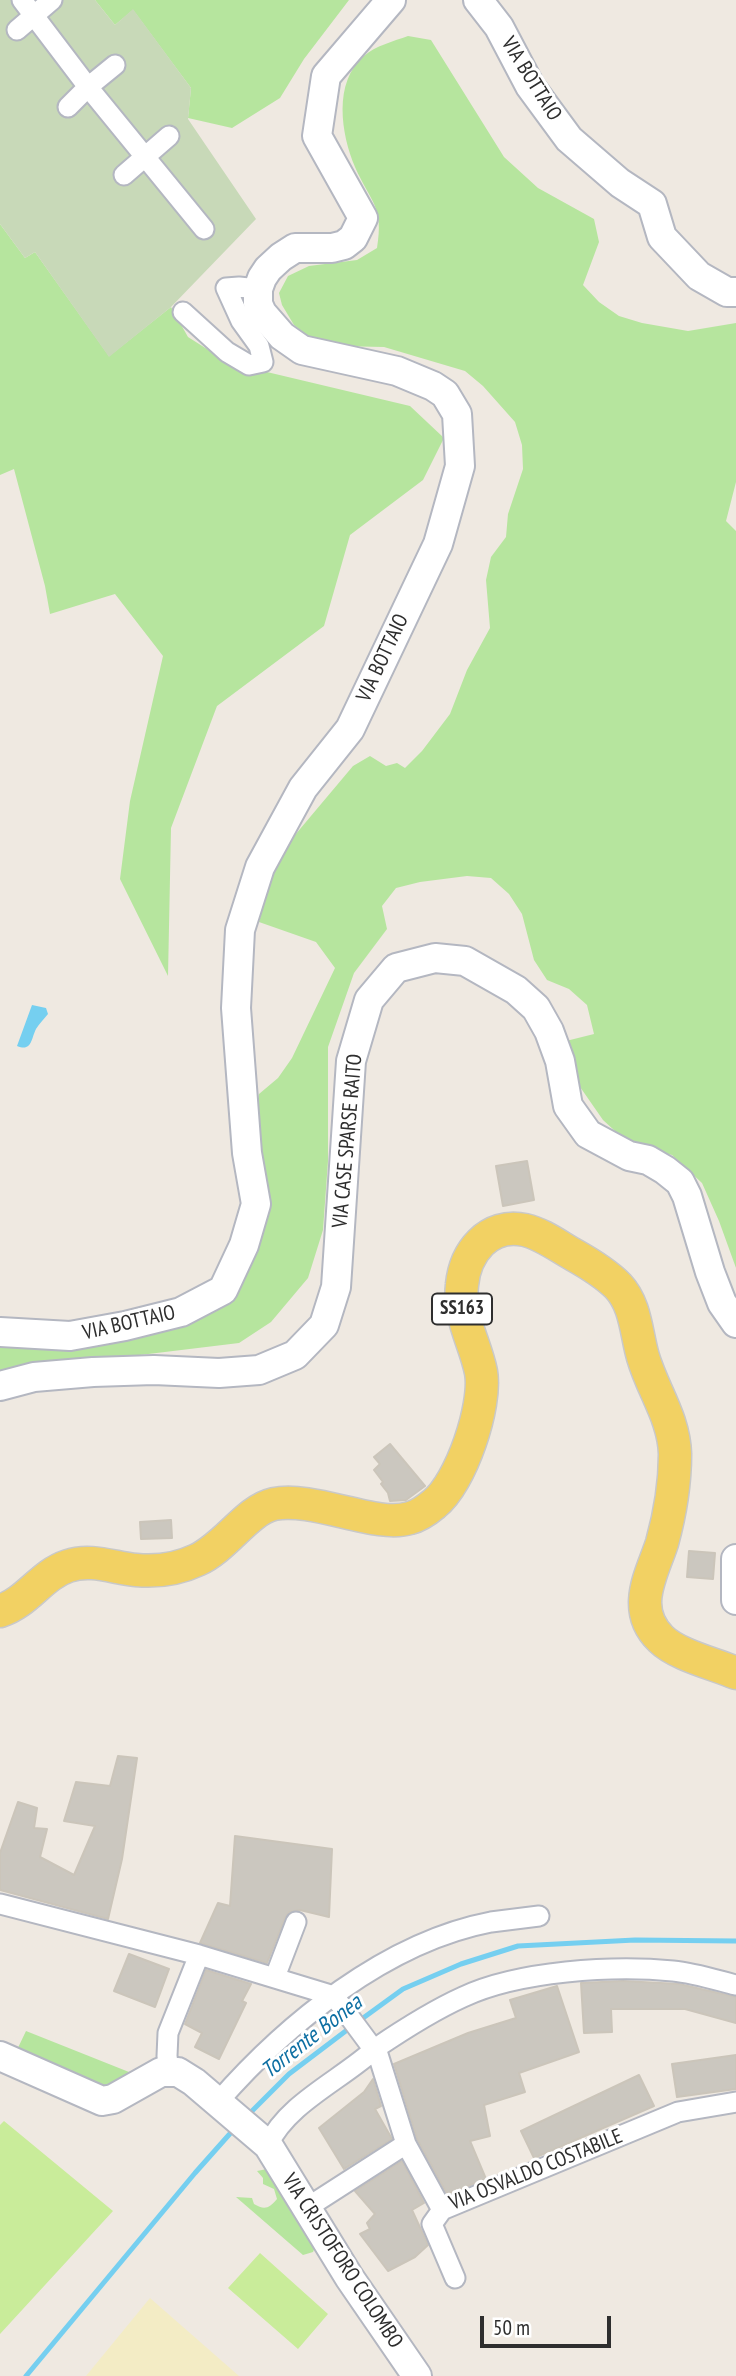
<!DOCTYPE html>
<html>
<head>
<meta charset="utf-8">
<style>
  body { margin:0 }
  #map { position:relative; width:736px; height:2376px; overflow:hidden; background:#efe9e1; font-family:"PT Sans Narrow",sans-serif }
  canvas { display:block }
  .scale { position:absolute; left:480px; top:2316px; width:131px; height:32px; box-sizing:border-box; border:4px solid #2e2e2e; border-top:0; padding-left:9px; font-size:21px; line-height:24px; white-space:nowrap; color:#2e2e2e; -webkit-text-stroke:5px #fff; paint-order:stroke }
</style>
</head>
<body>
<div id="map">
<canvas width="736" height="2376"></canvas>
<div class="scale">50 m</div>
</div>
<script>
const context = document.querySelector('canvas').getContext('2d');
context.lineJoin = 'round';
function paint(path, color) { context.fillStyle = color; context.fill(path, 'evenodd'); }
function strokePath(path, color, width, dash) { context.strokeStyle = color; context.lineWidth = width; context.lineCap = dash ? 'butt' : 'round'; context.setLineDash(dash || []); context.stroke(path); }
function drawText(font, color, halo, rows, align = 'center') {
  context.font = font + ' "PT Sans Narrow",sans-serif'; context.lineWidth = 6; context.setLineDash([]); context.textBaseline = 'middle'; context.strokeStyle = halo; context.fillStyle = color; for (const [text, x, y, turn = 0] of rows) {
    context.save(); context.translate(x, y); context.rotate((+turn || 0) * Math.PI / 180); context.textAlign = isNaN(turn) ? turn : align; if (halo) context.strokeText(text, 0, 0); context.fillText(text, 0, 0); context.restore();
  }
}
const green = new Path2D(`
  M95,0H349L304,59L280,98L232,128L188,118L191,88L133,10L115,25Z
  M408,36L431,40L504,157L538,188L594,219L599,242L583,285L599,302L619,316L642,323L688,331L736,323V482L726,521L736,531V1268L719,1221L702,1183L672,1155L627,1142L603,1120L578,1084L566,1041L594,1034L587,1005L569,989L547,980L534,960L522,914L509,894L491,878L467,876L420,882L396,888L382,906L387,929L354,973L328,1047V1161L323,1230L308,1278L271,1322L239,1343L0,1372V1348C81,1350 162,1309 236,1281L254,1117L259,1094L278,1078L292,1058L335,968L316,942L259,922L272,873L295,835L353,766L370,756L386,766L397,763L405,768L422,751L450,714L467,670L490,628L486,580L491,557L506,537L508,514L523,469L522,445L515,422L483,386L465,371L384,347L336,346L313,340L294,325L282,305L279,293L288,276L309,266L357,260L377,248C384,206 371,203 355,167C341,134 333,82 364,56C375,46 394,41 408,36Z
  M0,224L25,258L35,252L109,356L171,307L188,337L229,363L410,406L444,438L423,480L350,535L324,626L217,706L171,828L168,976L120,879L130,801L163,656L115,594L50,614L45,586L14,469L0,475Z
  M26,2031L134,2074L103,2088L15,2054Z
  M267,2169L315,2247L313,2252L303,2255L236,2197L252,2198L254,2204C264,2210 269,2209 277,2199L274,2189L263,2184V2178L257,2171Z`);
const sand = new Path2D(`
  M150,2298L239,2376H86Z`);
const cemetery = new Path2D(`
  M0,0H95L115,25L133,9L191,88L188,119L256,219L171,307L109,357L35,252L25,258L0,224Z`);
const pitch = new Path2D(`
  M4,2121L113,2211L0,2334V2125Z
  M260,2253L328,2314L298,2349L228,2288Z`);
const water = new Path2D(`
  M32,1005L46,1008L48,1014C44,1019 39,1024 36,1029C31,1039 32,1052 17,1046Z`);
const stream = new Path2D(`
  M359,2021L403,1989L461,1964L518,1946L635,1940L736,1941
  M247,2116L289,2074L351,2027
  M26,2376L195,2173L235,2128`);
const building = new Path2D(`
  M527,1161L534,1200L503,1206L496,1166Z
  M390,1444L425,1486L406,1500L390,1501L388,1493L381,1484L383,1482L374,1470L380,1464L374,1457Z
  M171,1520L172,1538L141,1539L140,1522Z
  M689,1551L715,1553L713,1579L687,1577Z
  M118,1756L137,1758L122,1859L108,1919L0,1890V1853L18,1802L37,1808L34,1828L47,1829L40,1857L74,1875L95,1826L64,1821L76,1782L110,1786Z
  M235,1836L332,1849L329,1917L300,1910L289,1912L285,1918L267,1963L200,1943L218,1903L230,1906Z
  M129,1954L169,1969L155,2007L114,1991Z
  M206,1970L251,1984L242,2001L246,2003L219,2059L195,2047L202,2033L185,2024Z
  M623,1981L679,1984L736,1997V2023L685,2009H611L612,2032L584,2033L581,1983Z
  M557,1986L579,2052L519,2073L525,2092L484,2105L490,2136L470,2141L486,2179L447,2194L417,2139L394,2064L468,2033L516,2018L510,2000Z
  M736,2055V2089L677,2097L672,2064Z
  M639,2075L654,2106L534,2158L521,2131Z
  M373,2079L381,2106L375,2109L392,2139L344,2169L319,2128L364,2092Z
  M402,2161L424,2203L412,2210L428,2245L415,2257L388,2271L360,2234L370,2229L367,2223L375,2214L355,2191Z`);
const street = new Path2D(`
  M22,0L88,87L204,229
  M17,30L52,0
  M68,107L88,87L115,65
  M124,175L169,136
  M183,312L227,352L249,365L263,362L259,346L241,321L226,288L239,287L258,289
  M0,1904L199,1955L334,1996L374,2050
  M275,1977L296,1922
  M376,2048C404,2029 432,2011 463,1997C518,1971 613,1965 673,1971C694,1973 716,1980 736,1985
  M169,2071L167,2056L168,2033L199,1955
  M218,2102C286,2024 386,1942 491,1922C507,1920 523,1918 539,1916
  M268,2145C287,2103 343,2079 376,2048L406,2144L442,2210
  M308,2207L406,2144
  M442,2210L678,2112L736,2102
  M442,2210L432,2224L455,2278`);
const secondary = new Path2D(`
  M478,0L499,27L530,86L569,139L620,183L652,204L662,237L699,276L727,292H736
  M0,1332L70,1336L125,1326L181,1312L223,1290L244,1245L256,1204L247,1153L236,1008L240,930L260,867L303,788L350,729L438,544L460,466L457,414L445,394L433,386L397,371L302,350L282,336L262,313L258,304V289L262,278L268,269L281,257L295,248H332L344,245L353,238L363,218L317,136L326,76L391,0
  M0,1386L34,1377L93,1372L154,1370L219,1373L259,1370L295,1355L324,1325L336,1287L351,1061L369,1000L396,968L435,958L465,961L516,990L536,1008L549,1031L560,1061L568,1106L588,1134L629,1156L648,1160L665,1170L680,1182L687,1196L710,1272L722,1303L736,1323
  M736,1559V1600
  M0,2056L102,2101L113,2099L161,2072H178L194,2082L268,2145L349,2277L417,2376`);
const primary = new Path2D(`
  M0,1611C28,1602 41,1575 68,1566C91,1558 114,1568 136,1570C157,1572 178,1569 197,1560C226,1547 247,1510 274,1504C314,1496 377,1529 410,1518C418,1516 428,1509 434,1504C461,1483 487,1405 481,1372C475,1342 458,1317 462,1285C465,1253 488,1222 525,1230C542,1234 558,1246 574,1255C590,1264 605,1273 618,1286C636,1305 636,1333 643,1357C653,1391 674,1418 675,1454C675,1484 670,1514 662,1543C652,1574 630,1609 661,1639C677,1655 715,1664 736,1673`);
const shields = [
  [462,1309,60]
];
const shieldNames = [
  ["SS163",462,1309]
];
const streetNames = [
  ["VIA BOTTAIO",531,79,58],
  ["VIA BOTTAIO",383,658,-65],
  ["VIA CASE SPARSE RAITO",348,1141,-85],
  ["VIA BOTTAIO",129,1323,-13],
  ["VIA OSVALDO COSTABILE",536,2170,-22],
  ["VIA CRISTOFORO COLOMBO",342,2261,57]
];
const waterNames = [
  ["Torrente Bonea",312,2037,-38]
];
paint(green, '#b6e59e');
paint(sand, '#f3ecc5');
paint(cemetery, '#c8d9b8');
paint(pitch, '#c9ec9a');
paint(water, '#75cff0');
strokePath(stream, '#75cff0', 5);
paint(building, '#cbc7bf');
strokePath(building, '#cbc5ba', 2);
strokePath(street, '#b4b7c1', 23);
strokePath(secondary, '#b4b7c1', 32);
strokePath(primary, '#c9c9c9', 35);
strokePath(street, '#fff', 19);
strokePath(secondary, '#fff', 28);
strokePath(primary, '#f2d163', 32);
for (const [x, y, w] of shields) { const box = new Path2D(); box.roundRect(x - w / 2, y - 15.5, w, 31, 5); context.fillStyle = '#fff'; context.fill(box); strokePath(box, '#2e2e2e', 2); }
drawText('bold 19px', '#2e2e2e', null, shieldNames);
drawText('21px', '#2e2e2e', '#fff', streetNames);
drawText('italic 23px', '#0d6fa3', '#fff', waterNames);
</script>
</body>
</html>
